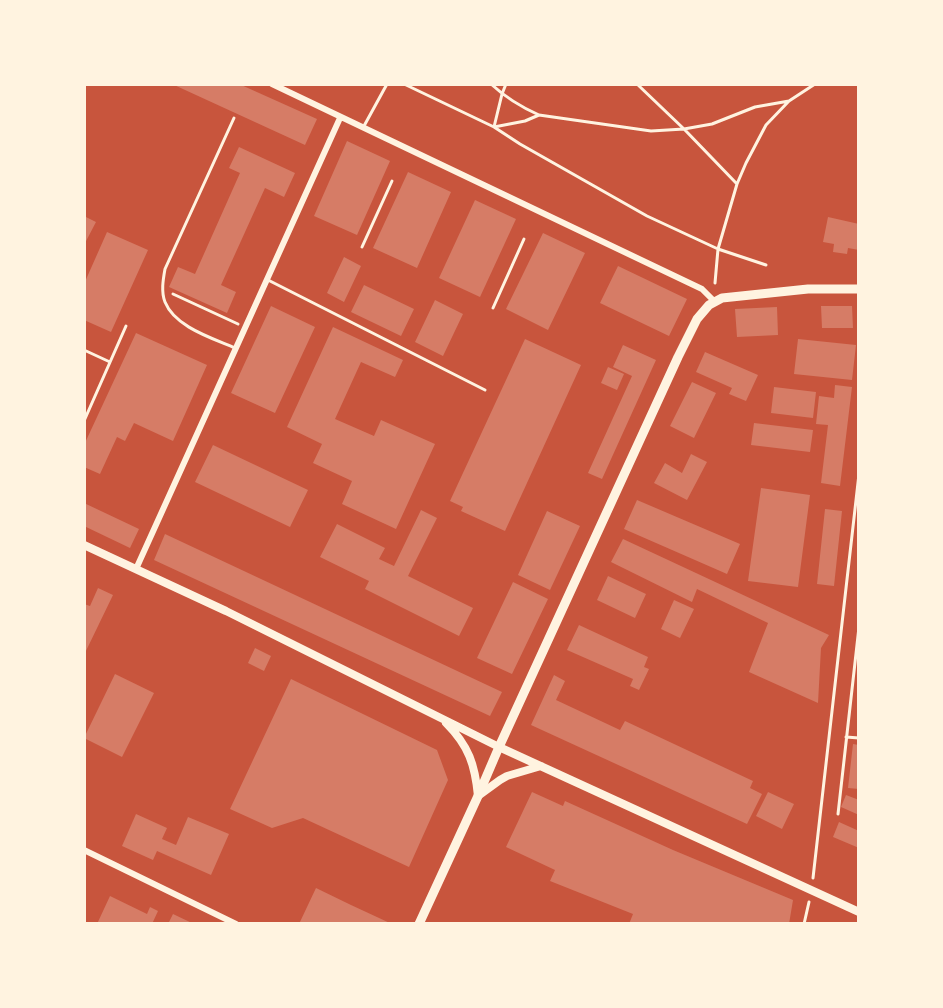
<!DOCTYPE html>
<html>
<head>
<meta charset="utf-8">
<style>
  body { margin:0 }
  #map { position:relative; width:943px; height:1008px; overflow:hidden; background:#c8553d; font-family:"Nunito Sans",sans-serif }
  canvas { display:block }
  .frame { position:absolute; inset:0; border:86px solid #fff3e0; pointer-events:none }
</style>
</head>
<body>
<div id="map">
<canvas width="943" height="1008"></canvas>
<div class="frame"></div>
</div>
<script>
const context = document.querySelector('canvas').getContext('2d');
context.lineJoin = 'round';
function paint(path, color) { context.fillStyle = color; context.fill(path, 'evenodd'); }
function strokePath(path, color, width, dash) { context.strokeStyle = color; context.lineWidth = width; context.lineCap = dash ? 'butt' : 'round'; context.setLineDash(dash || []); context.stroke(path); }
const building = new Path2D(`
  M172,84H239L317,119L305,145Z
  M347,141L390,161L357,235L314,216Z
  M239,147L295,173L284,197L265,188L221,285L236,292L227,313L169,287L178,267L195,274L240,173L229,168Z
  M408,172L451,192L417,268L373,248Z
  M475,200L516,219L480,297L439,278Z
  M84,216L96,222L84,245Z
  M828,217L859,224V250L848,248L847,254L833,252L834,244L823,242Z
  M107,232L148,250L111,332L84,320V284Z
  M543,233L585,253L548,330L506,309Z
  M344,257L361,266L344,302L327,293Z
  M618,266L687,299L669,336L600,303Z
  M364,285L414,309L401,336L351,312Z
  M435,300L463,314L443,356L415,342Z
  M271,306L315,327L275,413L231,393Z
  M821,306H852L853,328H822Z
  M777,307L778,335L737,337L735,309Z
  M333,327L403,360L395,377L361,362L335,419L374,436L381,420L435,444L396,529L342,504L352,481L313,463L322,444L287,427Z
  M136,333L207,365L173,441L134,423L125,441L117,437L100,474L84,467V445Z
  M525,339L581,365L505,531L461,511L463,507L450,501Z
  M798,339L856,345L852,380L794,374Z
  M623,345L656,360L602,479L588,473L632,376L613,367Z
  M705,352L758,375L746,401L729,394L732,388L696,372Z
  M608,367L624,374L617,390L601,383Z
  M692,382L716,393L694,438L670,426Z
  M835,385L852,387L840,486L821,483L828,425L816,424L819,396L834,398Z
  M774,387L816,392L813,418L771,413Z
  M754,423L813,430L810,452L751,445Z
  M213,445L308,490L290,527L195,482Z
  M691,454L707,462L687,500L654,483L665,463L682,473Z
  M761,488L810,495L798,587L748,581Z
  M637,500L740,544L727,574L624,529Z
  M84,503L139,529L130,548L84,526Z
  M825,509L842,511L834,586L817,584Z
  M421,510L437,518L408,576L473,608L459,636L365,589L369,581L320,557L337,524L385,548L379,559L394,566Z
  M547,511L580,526L550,590L518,575Z
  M165,534L502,692L490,716L154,560Z
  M623,539L829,635L821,648L818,703L749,672L768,623L697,589L692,602L611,562Z
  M608,576L646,594L635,618L597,600Z
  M513,582L548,599L512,674L477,658Z
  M98,588L113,595L84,655V604L90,606Z
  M674,600L694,609L680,638L661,629Z
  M579,625L648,657L644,667L649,669L639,690L630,686L633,679L567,650Z
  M255,648L271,656L264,671L248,663Z
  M115,674L154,693L122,757L84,738Z
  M554,675L565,681L556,700L620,730L625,721L753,781L750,788L762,794L747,824L531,725Z
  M291,679L437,750L448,780L409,867L303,818L272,828L230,809Z
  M853,744L859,745V789L848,788Z
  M532,792L563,806L565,801L673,850L793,900L789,924H629L633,914L550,881L555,870L506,847Z
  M768,792L794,804L782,829L756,816Z
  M846,795L859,800V815L841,807Z
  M136,814L167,828L162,839L176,845L188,817L229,834L211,875L157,851L153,860L122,846Z
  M839,822L859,831V848L833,837Z
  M316,888L351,905L392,924H299Z
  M110,896L147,914L150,907L158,911L152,924H97Z
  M173,914L194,924H168Z`);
const path = new Path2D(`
  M404,84L494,127L525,121L539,115L651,131L684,129L712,124L755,107L789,101
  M491,84C505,97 521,107 539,115
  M506,84L502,94L494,127L520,144L647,216L718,249L766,265
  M637,84L684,129L737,184
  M362,247L392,181
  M715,283L718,249L737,184L746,163L766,125L789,101L815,84
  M173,294L238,324
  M493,308L524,239
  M846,737L859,738
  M838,814L859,627
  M813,878L859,474
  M804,924L809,902`);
const service = new Path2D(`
  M234,118L165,269C163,280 161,292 165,302C175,327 212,338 235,348
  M364,126L387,84
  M268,280L485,390
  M84,350L110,362
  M84,421L126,326`);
const minor = new Path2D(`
  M272,84L702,289L714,301
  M136,569L340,118
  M84,850L236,924`);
const tertiary = new Path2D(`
  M84,545L226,611L499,747L859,912
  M446,723C469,746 475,765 478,796
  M478,796L500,780L507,776L541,766`);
const secondary = new Path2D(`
  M419,924L478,796L499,747L678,357L697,319L709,305L722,298L808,289H859`);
paint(building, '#d67c66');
strokePath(path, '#fff3e0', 3);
strokePath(service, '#fff3e0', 3);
strokePath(minor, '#fff3e0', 6);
strokePath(tertiary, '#fff3e0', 8);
strokePath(secondary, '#fff3e0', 9);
</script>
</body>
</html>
